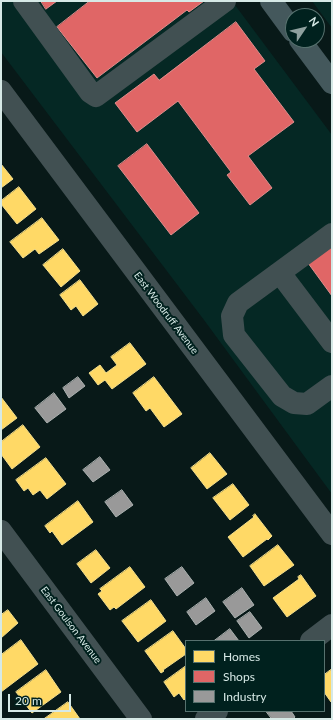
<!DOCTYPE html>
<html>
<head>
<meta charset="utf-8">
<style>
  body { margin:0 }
  #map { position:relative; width:333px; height:720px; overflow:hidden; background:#081918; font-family:Lato,sans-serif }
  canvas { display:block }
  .frame { position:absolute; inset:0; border:2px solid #d6e9e6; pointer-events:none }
  .legend { position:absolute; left:185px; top:640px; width:140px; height:72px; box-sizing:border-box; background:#00211e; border:1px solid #56716e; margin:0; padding:5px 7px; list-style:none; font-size:12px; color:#d6e9e6 }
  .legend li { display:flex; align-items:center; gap:8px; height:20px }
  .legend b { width:20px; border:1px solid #56716e }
  .north { position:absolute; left:285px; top:8px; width:40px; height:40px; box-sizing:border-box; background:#00211e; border:1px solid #56716e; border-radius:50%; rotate:55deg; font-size:11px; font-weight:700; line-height:16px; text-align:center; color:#d6e9e6 }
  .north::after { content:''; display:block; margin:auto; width:14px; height:18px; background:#8ea09e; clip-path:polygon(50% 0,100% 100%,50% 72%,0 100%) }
  .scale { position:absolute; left:8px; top:694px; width:63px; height:18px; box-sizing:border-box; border:2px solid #d6e9e6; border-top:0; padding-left:5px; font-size:12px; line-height:14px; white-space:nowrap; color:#d6e9e6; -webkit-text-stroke:3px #00211e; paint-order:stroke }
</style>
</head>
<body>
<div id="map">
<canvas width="333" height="720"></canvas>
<div class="frame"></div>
<ul class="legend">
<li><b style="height:11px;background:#ffd966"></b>Homes</li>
<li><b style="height:11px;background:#e06666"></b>Shops</li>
<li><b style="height:11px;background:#999"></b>Industry</li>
</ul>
<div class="north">N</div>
<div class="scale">20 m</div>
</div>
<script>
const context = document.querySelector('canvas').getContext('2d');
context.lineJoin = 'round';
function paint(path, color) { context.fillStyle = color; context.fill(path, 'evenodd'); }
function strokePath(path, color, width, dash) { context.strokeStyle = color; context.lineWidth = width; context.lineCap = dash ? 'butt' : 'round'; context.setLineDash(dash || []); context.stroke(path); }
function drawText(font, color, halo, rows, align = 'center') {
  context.font = font + ' Lato,sans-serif'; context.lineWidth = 4; context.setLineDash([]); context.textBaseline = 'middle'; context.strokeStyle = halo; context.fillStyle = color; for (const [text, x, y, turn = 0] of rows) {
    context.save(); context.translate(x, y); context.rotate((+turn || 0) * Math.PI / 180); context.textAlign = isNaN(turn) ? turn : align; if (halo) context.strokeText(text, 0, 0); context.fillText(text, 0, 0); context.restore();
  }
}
const built = new Path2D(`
  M1,1H232L332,135V494L204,320L1,52Z
  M312,1H332V28Z`);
const homes = new Path2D(`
  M1,164L13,179L1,188Z
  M19,187L36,209L17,224L1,204V201Z
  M42,218L59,240L39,254L35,249L23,258L10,242Z
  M63,249L80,271L61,287L43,265Z
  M80,280L98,304L83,316L76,306L71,310L60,295Z
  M130,343L146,364L112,389L105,380L98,385L89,373L100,365L106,373L117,365L111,357Z
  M154,377L182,414L164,427L150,408L146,411L133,393Z
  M1,397L17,418L1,430Z
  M23,425L40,447L12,469L1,454V442Z
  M210,453L227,474L207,489L191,468Z
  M46,458L66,484L47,499L40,490L33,495L28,488L24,491L16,480Z
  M233,484L249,505L230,520L213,498Z
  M78,501L93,522L62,545L52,531L50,533L45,526Z
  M255,514L272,536L268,540L267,539L243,557L228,537L254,517L253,516Z
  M278,545L294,565L264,586L250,566Z
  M96,550L110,568L91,583L77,564Z
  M130,567L145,587L116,609L114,607L110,610L98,594L102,591L100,589Z
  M301,575L316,596L287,617L273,598L299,579L298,577Z
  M151,600L166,621L138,642L122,621Z
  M8,610L18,623L1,638V615Z
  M173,631L186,649V654L163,670L164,671L161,673L145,651Z
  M21,640L38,664L1,692V655Z
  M186,666V698L184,700L179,693L174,697L164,682Z
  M332,669V702H331L324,692V675Z
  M46,670L61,692L32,713L16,692Z
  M68,702L80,719H44Z`);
const shops = new Path2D(`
  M41,1H57L46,9Z
  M90,1H204L189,12L187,10L97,78L57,27Z
  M236,22L265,61L254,69L294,122L248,156L272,188L250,205L227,175L231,172L178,101L137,132L115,103L154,74L159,80Z
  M147,144L199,213L171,235L118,166Z
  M332,245V296L308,263Z`);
const industry = new Path2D(`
  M78,377L85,386L69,398L63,388Z
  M54,393L66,409L47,423L35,408Z
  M100,457L110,470L93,482L83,470Z
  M122,490L133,505L116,517L105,502Z
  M182,567L194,583L177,596L165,579Z
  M242,588L254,605L235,618L223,602Z
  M206,598L215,611L196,625L187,612Z
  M250,612L262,628L249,638L237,621Z
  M230,629L239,641H214Z
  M266,711H291L295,717L293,719H272Z`);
const minor = new Path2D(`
  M24,1L90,92L96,96L225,1
  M1,91L332,534
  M332,234L238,303L232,316L234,335L282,396L294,403L307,404L332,386
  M280,273L332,342
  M1,531L141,719
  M311,641L332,625
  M206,719L217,711`);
const major = new Path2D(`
  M271,1L293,31
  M300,40L332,83`);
const streetNames = [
  ["East Woodruff Avenue",166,313,53],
  ["East Goulson Avenue",71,625,53]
];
paint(built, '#052824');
paint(homes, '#ffd966');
strokePath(homes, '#f3de8c', 1);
paint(shops, '#e06666');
strokePath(shops, '#dd8d8c', 1);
paint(industry, '#999');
strokePath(industry, '#abb1b0', 1);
strokePath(minor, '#415052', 22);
strokePath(major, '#44585c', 22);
drawText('10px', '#d6e9e6', '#00211e', streetNames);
</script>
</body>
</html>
